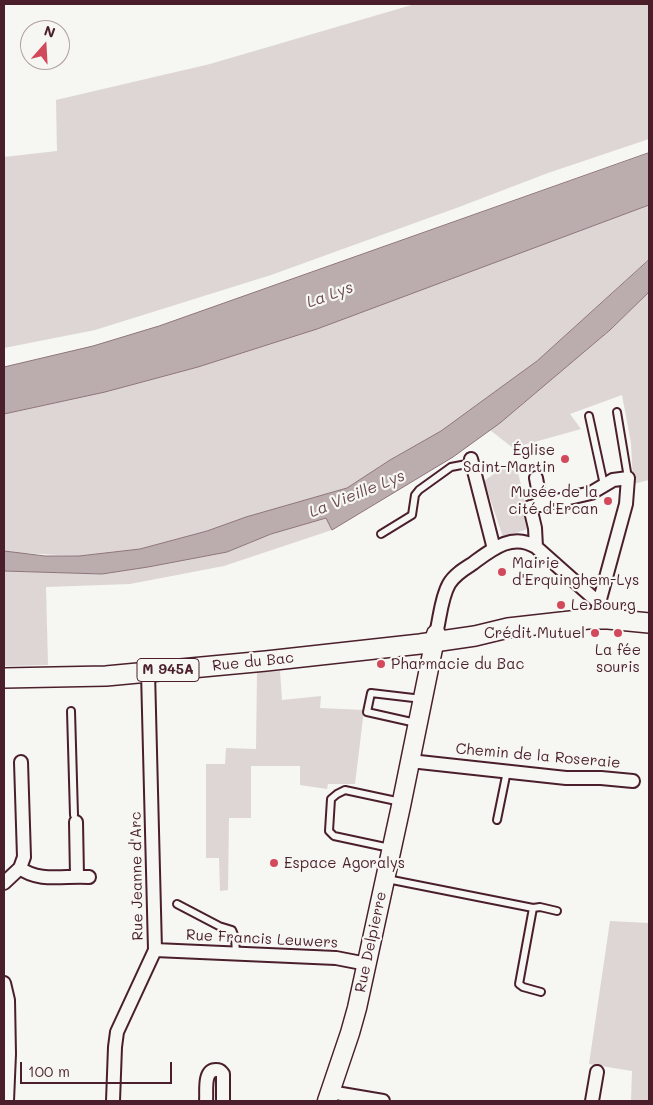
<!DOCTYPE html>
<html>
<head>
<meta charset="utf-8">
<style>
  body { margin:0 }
  #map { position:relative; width:653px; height:1105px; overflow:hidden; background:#f6f6f2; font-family:Mali,sans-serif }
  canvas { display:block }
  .frame { position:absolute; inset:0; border:5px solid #4a1f2b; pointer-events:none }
  .north { position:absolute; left:20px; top:20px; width:50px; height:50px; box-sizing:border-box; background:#f6f6f2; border:1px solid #b1a0a2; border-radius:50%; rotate:19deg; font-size:14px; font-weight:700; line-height:20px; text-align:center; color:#4a1f2b }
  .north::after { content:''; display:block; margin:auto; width:18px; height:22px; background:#d1495b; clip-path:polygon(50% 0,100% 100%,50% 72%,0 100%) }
  .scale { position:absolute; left:20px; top:1062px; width:152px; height:22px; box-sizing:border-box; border:2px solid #4a1f2b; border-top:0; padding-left:6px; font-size:15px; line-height:18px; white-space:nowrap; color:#4a1f2b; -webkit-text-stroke:4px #f6f6f2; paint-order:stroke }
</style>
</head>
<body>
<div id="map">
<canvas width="653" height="1105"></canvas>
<div class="frame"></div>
<div class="north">N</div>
<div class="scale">100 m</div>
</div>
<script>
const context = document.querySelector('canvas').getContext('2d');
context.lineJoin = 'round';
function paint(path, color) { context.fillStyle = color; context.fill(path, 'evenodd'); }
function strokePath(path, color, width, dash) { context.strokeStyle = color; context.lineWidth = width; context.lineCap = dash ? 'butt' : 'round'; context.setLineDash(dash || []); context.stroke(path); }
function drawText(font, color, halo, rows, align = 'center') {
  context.font = font + ' Mali,sans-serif'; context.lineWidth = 4.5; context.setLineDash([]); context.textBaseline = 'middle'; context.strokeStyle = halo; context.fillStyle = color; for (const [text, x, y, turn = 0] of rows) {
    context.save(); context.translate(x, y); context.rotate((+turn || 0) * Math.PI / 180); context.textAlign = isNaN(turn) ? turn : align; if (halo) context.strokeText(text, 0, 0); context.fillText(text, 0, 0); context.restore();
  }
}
const green = new Path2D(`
  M415,4H649V139L548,173L459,207L271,275L95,330L4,348V157L57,151L56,100L210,64Z
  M649,205V260L537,361L441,431L390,460L347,488L246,517L207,531L140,549L79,556L18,553L4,551V414L105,392L198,367L317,329Z
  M649,292V480L633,484L631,443L622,395L570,414L581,429L513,448L490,430L610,330Z
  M515,459L530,525L528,529L503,537L484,481Z
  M326,518L332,530L224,566L130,584L46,587L48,665L4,666V571L102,574L148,567L227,552L271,534Z
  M280,671L282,700L321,696L320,708L364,710L355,784H328L327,789L300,785V766H251V818H229L228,890L220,891L219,858H206V764H225L226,748L256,749L257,672Z
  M610,921L649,923V1101H631L632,1071L589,1064Z`);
const water = new Path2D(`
  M649,153V205L317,329L198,367L105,392L4,414V367L93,346L159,326Z
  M649,260V292L610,330L500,423L453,457L332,530L326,518L271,534L227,552L148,567L102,574L4,571V551L45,556H79L140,549L207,531L246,517L347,488L390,460L441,431L537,361Z`);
const lane = new Path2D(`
  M617,412L628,478
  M589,416L604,485
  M381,534L412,515L415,495L419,490L451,467L472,463
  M71,711L74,815
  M416,723L367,712L371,693L422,699
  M497,820L507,771
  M390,848L334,836L329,831L331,799L337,794L345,790L401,802
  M387,879L533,908L540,907L557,911
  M177,904L219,926L232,930L235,937L236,954
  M533,908L519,984L523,987L541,992`);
const street = new Path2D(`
  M471,459L494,549
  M536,478L541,505
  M536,547L535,528L530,507L591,493L613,480L628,478L626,504L599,603
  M436,634C440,618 441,598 449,584C454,575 464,569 472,564C491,550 512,532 536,547L599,603L598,609
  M410,761L566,778H601L633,781
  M76,822L77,876
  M20,868C39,883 66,875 89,877
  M4,883L20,868L24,857L21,762
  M155,950L336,958L367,964
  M4,983L8,1000L9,1054L7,1101
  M330,1092L383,1101
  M113,1101L115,1047L117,1032L155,950L148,672
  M206,1101C207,1092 203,1070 216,1070C221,1070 220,1071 223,1074V1101
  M592,1101L597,1072`);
const secondary = new Path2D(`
  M327,1101L350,1033L357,1008L401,806L436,634`);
const primary = new Path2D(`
  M4,678L106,676L266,661L420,644L475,636L508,628L588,619H608L649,623`);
const markers = [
  [565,459,5,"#d1495b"],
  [608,501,5,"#d1495b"],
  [502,572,5,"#d1495b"],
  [561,605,5,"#d1495b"],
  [595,633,5,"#d1495b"],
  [618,633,5,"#d1495b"],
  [381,664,5,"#d1495b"],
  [274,863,5,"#d1495b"]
];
const shields = [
  [168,670,62]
];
const shieldNames = [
  ["M 945A",168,670]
];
const poiNames = [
  ["Église",555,450,"right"],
  ["Saint-Martin",555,467,"right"],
  ["Musée de la",598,492,"right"],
  ["cité d'Ercan",598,509,"right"],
  ["Mairie",512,563],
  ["d'Erquinghem-Lys",512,580],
  ["Le Bourg",571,605],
  ["Crédit Mutuel",585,633,"right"],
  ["La fée",618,650,"center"],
  ["souris",618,667,"center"],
  ["Pharmacie du Bac",391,664],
  ["Espace Agoralys",284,863]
];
const streetNames = [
  ["Rue du Bac",253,662,-6],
  ["Chemin de la Roseraie",538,756,5],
  ["Rue Jeanne d'Arc",137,876,-91],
  ["Rue Francis Leuwers",262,939,3],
  ["Rue Delpierre",371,942,-78]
];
const waterNames = [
  ["La Lys",330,295,-20],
  ["La Vieille Lys",357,494,-22]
];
paint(green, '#ddd6d5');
paint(water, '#bbadae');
strokePath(water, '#8e747a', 1);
strokePath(lane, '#4a1f2b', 10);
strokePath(street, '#4a1f2b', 16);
strokePath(secondary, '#4a1f2b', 21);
strokePath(primary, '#4a1f2b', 22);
strokePath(lane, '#f6f6f2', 6);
strokePath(street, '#f6f6f2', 12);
strokePath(secondary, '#f6f6f2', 18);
strokePath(primary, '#f6f6f2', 19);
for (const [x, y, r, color] of markers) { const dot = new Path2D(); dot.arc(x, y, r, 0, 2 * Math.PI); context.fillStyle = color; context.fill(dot); strokePath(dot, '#f6f6f2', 2); }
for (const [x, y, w] of shields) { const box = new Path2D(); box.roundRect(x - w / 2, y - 11.5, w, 23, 4); context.fillStyle = '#f6f6f2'; context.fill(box); strokePath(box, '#4a1f2b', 1); }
drawText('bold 14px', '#4a1f2b', null, shieldNames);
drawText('15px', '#4a1f2b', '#f6f6f2', poiNames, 'left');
drawText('15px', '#4a1f2b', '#f6f6f2', streetNames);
drawText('italic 16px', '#6c4a52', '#f6f6f2', waterNames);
</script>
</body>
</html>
